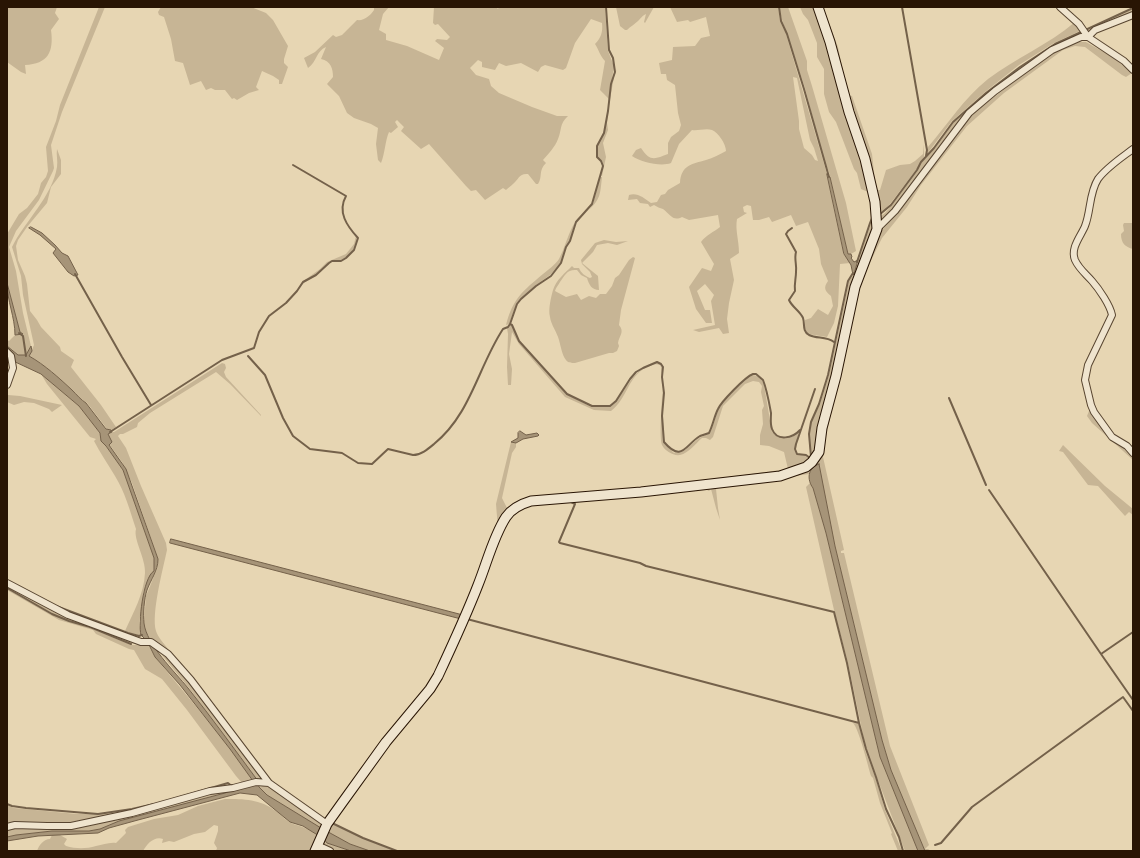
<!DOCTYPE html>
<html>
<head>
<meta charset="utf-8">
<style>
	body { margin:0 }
	#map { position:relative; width:1140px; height:858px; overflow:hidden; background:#e7d6b3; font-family:Cardo,serif }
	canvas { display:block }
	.frame { position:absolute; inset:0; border:8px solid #291504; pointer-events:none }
</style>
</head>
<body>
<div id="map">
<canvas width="1140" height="858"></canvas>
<div class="frame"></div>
</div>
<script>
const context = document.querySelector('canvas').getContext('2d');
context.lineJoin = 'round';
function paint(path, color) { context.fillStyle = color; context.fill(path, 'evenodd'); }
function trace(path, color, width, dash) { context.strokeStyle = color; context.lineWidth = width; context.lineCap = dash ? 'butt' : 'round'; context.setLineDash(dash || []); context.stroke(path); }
paint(new Path2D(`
	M7,7H57L55,13L59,19L51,30C54,52 48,64 25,65L26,74L21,72L7,62Z
	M99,7H105L62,112L51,145L54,168L53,171L39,200L16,231L9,247L16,271L23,313L31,346L26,355H18L7,346V340L9,341L15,335H19L20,332L7,283V234L19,214L27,208L38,194L41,183L46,177L48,171L46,147L56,121L60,105Z
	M161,7H251L266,13L273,20L288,46L284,59V63L288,67L282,84H279V80L273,76L262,71L256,87L259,90L249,93L237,100L234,98L232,99L225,90H215L211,88L206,90L201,81L190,85L183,63L175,61L171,39L164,17L159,15L158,12Z
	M374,7H389L383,14L379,30L386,34V40L407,46L439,60L444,48L435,41L437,39L447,40L450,37L438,24L435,25L433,23L434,7H496L498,9L499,7H605L608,51L614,66L609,99L600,90L605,61C600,56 599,50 595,44C601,38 603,32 602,23L591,19L575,43L566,68L563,70L545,65L541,67L538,72L521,63L506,66L499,63L495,70L482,67V62L478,60L470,68L476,75L489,79L491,86L499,93L532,107L557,116H568C559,124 562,130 558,139C555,147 549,153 543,160L546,163C538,171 543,176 538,184H536L528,174C519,173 519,179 513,184C511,186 508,188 506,190L503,188L485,200L476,190L471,191L466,186L429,144L421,149L401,131L404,127L397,120L395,122L398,127L391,133L389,132C385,141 385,153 381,163L378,160L376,144L378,128L371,124L354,118L347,113L339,96L327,84L333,77C333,69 331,61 321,59L326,47C316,51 317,62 308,68L304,58L315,52L333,35L336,37L342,35L357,20C364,21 370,16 374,10Z
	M616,7H654L645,23L644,22L646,14C642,16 641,18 638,21C635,24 631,26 627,30H625L620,26Z
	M670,7H778L780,21L786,34L827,174L844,254L850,263L840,264L838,306L834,323L827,337L808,334C805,329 804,326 805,320L811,318L818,309L828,315L833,306L831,296C825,291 823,288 828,281L821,264L819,249L808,222L796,226L791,215L772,222L769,217L759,220H753L751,206L747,205L743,207L744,212L747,213L737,219C735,230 739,240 739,253L730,259L734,280L729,303L727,319L729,333L723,334L719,328L699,332L693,330L715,325L711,301L714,295L705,284L697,291L705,310H710L712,323H706L696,309L689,287L702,268L711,271L714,264L701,242C706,235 714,232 720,227L718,215L689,220L682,217C673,222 670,214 663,209C660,208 657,207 654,205L650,207L648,204L640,203L637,199L628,200L629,195C637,192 644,198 651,203L657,202L661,195L665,194L668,190L680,183C681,165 692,164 706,160C713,158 720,154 726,151C726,144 718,132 712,130C706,128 698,131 692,130L679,144L671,163C661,167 641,162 632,156L636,150L641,148C650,162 655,159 668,154V143L671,137L679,131L681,125L678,113L675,85L667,80L666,74H661L659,63L672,60L673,47L695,46L701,38L710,36L706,17L690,22L688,20L677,22ZM793,77L797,78L810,140L814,148L818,161L815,160L812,155L804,148L799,129V121Z
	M779,7H788L807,61V70L812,86L846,203L856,251L851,254H848L829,172L824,160L805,88L787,34L782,20Z
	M800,7H816L873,203L872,218L868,192L861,189L857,173L854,169L836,122L829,112L824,94V69L817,57V43L808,20L803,14Z
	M820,7H823L838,47L848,95L852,96L872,154L876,190H880L886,170L900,165L910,164L915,161L923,154L924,144V157L916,170L890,204L885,210L877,214Z
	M1133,9V13L1088,34L1086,31Z
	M1075,22L1082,30L1054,43L1019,65L985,92L952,121L927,154L928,147C948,124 964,98 988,79C1016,58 1048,45 1075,22Z
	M1084,31L1086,35L1052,48L968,111L894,209L880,224L879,217L885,213L892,205L918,170L922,162L935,148L954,122L961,116L1020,67L1055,45Z
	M1075,42H1086L1114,58L1132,73L1126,77L1122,75L1085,47L1075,46L1063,50L1004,93L967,126L921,185L907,207L882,238L863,277L860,287L826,436L823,457L844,550L841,551V553H844L890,746L929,845L925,849H928L931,851H925L891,770L882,740L835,546L818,465C813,466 811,469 809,474L723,486L716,489L718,508L720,520L716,508L711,489L709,491L705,489L647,496L531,505L517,510L507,523L482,585L503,527L518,507L784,475L817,462L858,287L879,234L899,210L971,115L1050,54Z
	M617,69L614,77L609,105L607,123L608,130L603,143L606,157L602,176L600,175C603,167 604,163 597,157V146L604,133L612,84L614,75Z
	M57,149L61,160V174L51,187L47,203L27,227L18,240L16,246L18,260L25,276L27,284L30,311L37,320L41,327L60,347L61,351L74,360L71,367L101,405L116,427L111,430L107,429L87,403C81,400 77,395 72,390C59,378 45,365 29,356L34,345L23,295L21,276L12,247C25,221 52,197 57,167C58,161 56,155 57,149Z
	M600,177H602C600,194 601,198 589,210L593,204Z
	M583,214L575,222L570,241L566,247L561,263L550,275L536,285L521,299L517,303L509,324L506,325C513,298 523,291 543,274C548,270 555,265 559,259C566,247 571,220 583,214Z
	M872,220L875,227L816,451L812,458L809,446L811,422L820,404L829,375L849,281L854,274Z
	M1124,223H1133V249C1125,247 1121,243 1121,234L1124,231L1123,225Z
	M356,236L357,238C355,247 351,257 341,260C337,262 333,259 329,262C324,266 321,272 316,275C306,283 305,280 297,291L302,282L320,269L327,262L346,254L354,244Z
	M604,240L616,242L628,241L617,245L608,243L597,245L593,252L582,263L598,276L599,290C592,290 589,285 587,278L581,275L577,270C567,269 565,275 560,282C558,286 556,287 555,291L566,297L577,294L581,300L589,296L596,298L600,294H606L612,286L615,278L619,275L629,260L633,257L635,258L621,310L619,325C625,332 619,336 618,343L619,346L617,351L613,353H609L575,363C572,363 568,363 566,360C562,355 561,347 559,340C557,332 551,325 550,317C548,310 551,297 553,290C556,280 565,273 572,266L574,268H579C581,273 585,276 590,278L592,277L590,272L582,264L581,260L595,243Z
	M510,325L512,326L519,341L566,394L592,407L610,406C629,390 628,373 654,363H657C659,364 661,364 662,366C663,370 661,375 662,379C663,400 663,421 664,443L674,453L685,450L699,438L710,433C714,425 715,416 719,409C725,397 738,387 748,378L753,375C759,376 762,379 764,385L772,432C780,440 791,440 799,432C798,441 793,446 797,454L806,456L811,460L791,470L739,478L529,500L498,529L496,504L511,442L516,443V447L512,453L502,498L507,508L519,500L527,498L676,484L788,469L784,452L769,446L760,445V435L763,424L762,410L764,406L761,392L762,386L759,382L753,381L745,384L723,406L713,437L710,440L706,438H702C695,444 689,453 680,455C673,456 665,451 662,445C659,437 662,405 662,395C663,386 661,376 661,367L660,365C655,363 652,365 647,367C627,377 628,398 611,411L594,410L565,397L519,344L512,332L509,354L512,369L511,385H508L507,367L508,334L507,328Z
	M222,363L225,364L226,368L224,372L226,377L261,415V416L230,384L216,372L150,413L138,423L137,427L123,434H120L118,436L126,448L141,486L166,543L167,550C163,569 151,614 156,631C159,641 179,660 186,669C204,691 221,715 238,737L192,679L151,642L146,633L144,621L146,596L157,569L158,559L132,483L122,462L109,444L108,434L112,432H114Z
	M41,374L79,406L100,433V438L123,470L154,558V571L143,593V603L139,621L141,635H138L125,631C133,613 144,594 145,573C146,559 133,539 136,529C130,511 125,492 115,476C108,464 100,453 94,441L96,439L90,437L47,384Z
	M8,395L20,396L62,405L52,412L49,409L34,403L24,402L14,405L7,402V396Z
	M1089,411H1091L1133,455V460L1092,423L1087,416Z
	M1063,445L1105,486L1133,509V515L1129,512L1125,516L1098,486L1088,485L1063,452L1059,451Z
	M810,483L813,488L826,533L880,757L918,851H905L866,749L848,663L834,610L806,487Z
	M7,585L40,602L147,643L155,657L199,710L230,749L253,781L243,784L236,776L187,710L162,679L145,669L134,650L129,649L96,634L93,630L59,620L7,590V589L52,614L69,621L90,628L131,645H140L135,643L131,644L91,627L69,621L53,614L7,588Z
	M156,648L168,655L190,681L264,781H258L189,688Z
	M853,723L859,724L865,750L876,779L885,810L902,851H898L891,834L892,833L880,803L873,778L871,776C868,766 859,729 853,723Z
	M229,784L231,787L71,825H7V805L14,808L77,814L114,813L132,810L199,791Z
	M263,786L271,787L324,824L320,828L267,795L259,787Z
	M231,791L190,803L119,821L100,829L89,831H52L16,835L7,837V830L16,827L61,828L210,792Z
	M225,799C244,799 260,799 276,811C281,814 285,820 291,823C300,827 312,828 318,837L313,851H216L217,848L214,843L218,831V826L214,825L205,832L194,834L174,842L169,841L162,843L163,839C154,836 147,844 143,851H37C39,845 44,839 50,839L52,835H60L67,839L64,844L66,846C76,849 86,849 96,846C103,845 109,842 116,843L126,833L125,830L128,827L154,819L178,815L198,806Z
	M331,822L363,838L395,851H370L350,844L328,832L327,830Z
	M324,839L327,843L351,851C340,851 332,852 323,845Z`), '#c7b595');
const water = new Path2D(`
	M827,174L830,177L848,254H851L852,257L851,258L854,262L858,260L854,274L853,275L851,265L844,254Z
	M31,227L42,233L55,245L62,253L68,256L78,275L74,276L68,272L53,253L56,249L40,235L29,228Z
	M7,283L20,332L23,334L15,335C15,317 7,301 7,283Z
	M7,346L18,355H26L31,346L32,351L29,356C45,365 59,378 72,390C77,395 81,400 86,403L106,429L111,430L112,432L108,434L112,442L109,445L126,469L158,559C158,571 151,579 147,590C144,599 143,614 144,623C146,644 175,672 188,688C212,718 235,750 258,781L259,787L267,795L321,828L350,844L370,851H351L327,843L324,839L303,826L290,822L257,795L240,793L138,820L109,828L98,833L38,836L7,841V837L16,835L52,831H89L100,829L119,821L225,793L253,781L230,749L180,685L155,657L147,641L141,635C138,624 143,577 154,571V558L123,470L106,446L101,441L100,433L79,406L41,374L11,360L7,356Z
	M520,431L526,435L537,433L539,435L538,436L523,439L516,443L511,442L518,438V433Z
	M819,464L835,546L882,740L891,770L925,851H918L880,757L826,533L813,488C807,480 807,468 819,464Z
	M171,539L463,615L461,619L170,543Z`);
paint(water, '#a69478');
trace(water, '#74614a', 1);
trace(new Path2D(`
	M779,7L781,21L787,34L804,89L829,177
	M902,7L927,150L926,156
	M879,215L891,205L917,170L921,162L934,148L953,122L986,93L1020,67L1055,44L1133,8
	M792,228L788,231L786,234L796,252C794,259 797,265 796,272C796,279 794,284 795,291L789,300C792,307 800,311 803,318C805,324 802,331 809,335C817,339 826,336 834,342
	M857,262L870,223L872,218
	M75,274L122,357L151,405
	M510,324L512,325L519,341L567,394L592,406H610L616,401L630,379L636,372L643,368L657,362L661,364L663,367L662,377L664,393L662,416L664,442C682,463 685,445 700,436C703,435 706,434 709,433C713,425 714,417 718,409C721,402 745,377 753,374H756L763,380C767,390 769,402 771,413C771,418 770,424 772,429C777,442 793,438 800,430
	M19,333L23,336L26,356
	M248,356L265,375L283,418L293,436L310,449L342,453L358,463L372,464L388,449L413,455C421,455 428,449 434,444C471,414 478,367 503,329L508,327L510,324L517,304L521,299L536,286L551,276L561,263L566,247L570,241L576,222L592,204L603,166L601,161L597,157V146L604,133L608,111L611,84L615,72L613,58L609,50L606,7
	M949,398L986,485
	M110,432L222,360L254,348L259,332L269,316L286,303L297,291L303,282L316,275L329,263L332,261H341L346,258L354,250L358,238C347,226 337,212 346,196L293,165
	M811,457L809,434L811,422L819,404L828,375L848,281L853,273
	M810,458L806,455L797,454L795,449L796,444L815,389
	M989,490L1101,654
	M571,502L575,504L559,542L560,543L640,563L646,566L834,612L847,663L859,723
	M7,588L52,614L69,621L90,627L131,644
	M56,606L128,633L139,636L142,635
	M467,619L859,723L866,749L876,777L886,809L899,837L903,851
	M1133,632L1101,654L1133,700
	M170,800L228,783L233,787
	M7,804L12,806L26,808L98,814L132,809L154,804
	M332,823L363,838L397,851
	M935,845L941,843L972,807L1123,697L1133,711`), '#74614a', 2);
const street = new Path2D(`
	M1060,7L1079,24L1088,37L1124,61L1133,70
	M1133,149C1121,158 1107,167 1098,179C1089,193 1091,211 1085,226C1081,236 1070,248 1075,260C1079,269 1086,274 1092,281C1099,289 1110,305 1112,315L1088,365L1085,380L1091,405L1094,412L1112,437L1127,446L1133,453
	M877,229L895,211L969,113L995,91L1052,50L1081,37H1088L1095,30L1133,15
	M7,352L11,356L13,368L7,385
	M7,583L68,615L141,642H151L168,654L191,680L269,783
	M7,827L15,825L47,826H71L132,813L210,791L233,788L256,782L269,783L327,824
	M317,845L330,851`);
const secondary = new Path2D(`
	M315,851L327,824L342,803L386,742L430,689L438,676C452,646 466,616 478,585C487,563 493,537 506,517C512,508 521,504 531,501L641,492L780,476L806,467L812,462L819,452L822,428L836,376L855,287L877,229L875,202L865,159L849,112L830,42L818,7`);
trace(street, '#584530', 8);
trace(secondary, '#291504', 11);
trace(street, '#efe4ce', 6);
trace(secondary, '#efe4ce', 9);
</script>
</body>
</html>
